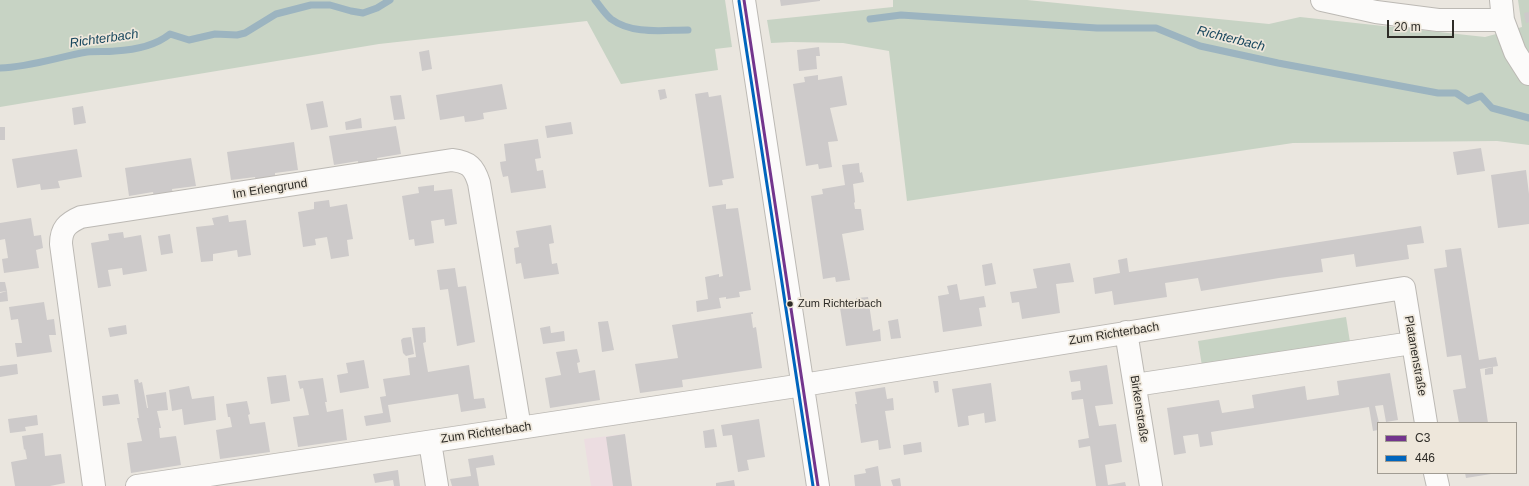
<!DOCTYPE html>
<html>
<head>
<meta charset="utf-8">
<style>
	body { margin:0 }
	#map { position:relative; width:1529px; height:486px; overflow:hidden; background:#eae6df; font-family:Arial,sans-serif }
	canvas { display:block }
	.legend { position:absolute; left:1377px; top:422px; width:140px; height:52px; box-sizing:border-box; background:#eee7db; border:1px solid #a19c93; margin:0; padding:5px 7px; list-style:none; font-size:12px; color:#2e2c27 }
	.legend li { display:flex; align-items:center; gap:8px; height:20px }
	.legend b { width:20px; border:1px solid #a19c93 }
	.scale { position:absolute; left:1387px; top:20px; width:67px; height:18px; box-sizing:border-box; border:2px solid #2e2c27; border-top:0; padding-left:5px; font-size:12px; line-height:14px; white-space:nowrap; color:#2e2c27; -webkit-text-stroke:3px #eee7db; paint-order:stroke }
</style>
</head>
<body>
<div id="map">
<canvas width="1529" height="486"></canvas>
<ul class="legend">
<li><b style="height:5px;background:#73358d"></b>C3</li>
<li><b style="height:5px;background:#0065bd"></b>446</li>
</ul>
<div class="scale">20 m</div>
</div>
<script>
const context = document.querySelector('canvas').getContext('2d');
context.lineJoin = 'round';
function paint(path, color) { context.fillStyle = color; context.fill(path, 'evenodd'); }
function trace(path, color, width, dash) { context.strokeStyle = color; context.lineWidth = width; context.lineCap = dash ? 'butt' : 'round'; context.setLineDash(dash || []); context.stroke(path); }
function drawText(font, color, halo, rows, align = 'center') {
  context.font = font + ' Arial,sans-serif'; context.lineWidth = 3.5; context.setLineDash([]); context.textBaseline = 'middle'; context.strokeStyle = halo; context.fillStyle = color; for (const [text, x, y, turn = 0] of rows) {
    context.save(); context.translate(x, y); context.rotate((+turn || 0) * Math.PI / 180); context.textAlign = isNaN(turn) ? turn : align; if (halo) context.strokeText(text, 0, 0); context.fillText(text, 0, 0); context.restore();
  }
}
paint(new Path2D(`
	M625,434L632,486H591L584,439Z`), '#ecdde1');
paint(new Path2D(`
	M0,0H725L732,47L715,49L718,70L621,84L587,21L379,44L0,107Z
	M893,0H1027L1269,24L1300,17L1485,37L1522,27L1518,0H1529V145L1497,141L1293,143L907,201L889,51L843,43L791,42L771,43L767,20L893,7Z
	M1346,317L1350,342L1202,366L1198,341Z`), '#c7d3c4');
trace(new Path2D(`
	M595,0C600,6 605,14 611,19C633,35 663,30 688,30
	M870,19L901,15L1097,28H1156L1200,46L1278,63L1438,93H1456L1468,101L1481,96L1492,108L1529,118
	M0,68C30,67 58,57 87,52C97,51 106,52 115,51C134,50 155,46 170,34L189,40L215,34L237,35L245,33L276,14L311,5H330L351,11L363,13L377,8L390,0`), '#9cb4c0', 7);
paint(new Path2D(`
	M780,0H820V1L781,6Z
	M1529,12V22L1526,23L1524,13Z
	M819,47L820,56H816L817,69L799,71L797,50Z
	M429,50L432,69L422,71L419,52Z
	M818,75V80L842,76L847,105L830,108L838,141L828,142L832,167L819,169L818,164L806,166L793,84L805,82L804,77Z
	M502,84L507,109L483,113L484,119L474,121L465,122L464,116L440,120L436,95Z
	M665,89L667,98L660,100L658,90Z
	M708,92L709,97L721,95L734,178L722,180L723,185L709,187L695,94Z
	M401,95L405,119L394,120L390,96Z
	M323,101L328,127L311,130L306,104Z
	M83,106L86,123L74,125L72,108Z
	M361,118L362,128L346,130L345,122Z
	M571,122L573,134L547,138L545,126Z
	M396,126L401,154L377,158L378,164L358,166V161L334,165L329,136Z
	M0,127H5V140H0Z
	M538,139L541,158L535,159L537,171L543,170L546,188L511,193L508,176L503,177L501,169L500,162L506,161L504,144Z
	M294,142L298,170L275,173V179L256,182L255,177L231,180L227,152Z
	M1481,148L1485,171L1457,175L1453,152Z
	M77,149L82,177L58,181L60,188L41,190L40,184L17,188L12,159Z
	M191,158L196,186L172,189L173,195L154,198L153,192L129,196L125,168Z
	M859,163L860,173L862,172L864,182L853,184L855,202L854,203L855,209H861L864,230L842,234L850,280L836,282L835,277L823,279L811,196L823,194L822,189L845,185L842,165Z
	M1526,170L1529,194V224L1498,228L1491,175Z
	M434,185V191L452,189L457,224L445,226L444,219L431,221L434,243L415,246L414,239L409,240L402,196L419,193L418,187Z
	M329,200L330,207L347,204L353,239L347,240L349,256L331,259L327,237L315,239L316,245L303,247L298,212L314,209V202Z
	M726,204V209L738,208L751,290L739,292L740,297L726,299V297L719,298L721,308L697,312L696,301L708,299L705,277L719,274V277L723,276L712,206Z
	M228,215L229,222L246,220L251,255L238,257L237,250L213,254V261L201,262L196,227L214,225L212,218Z
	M31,218L34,236L41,235L43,248L36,250L39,268L4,273L2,259L8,258L5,239L0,240V223Z
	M551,225L554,243L549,244L552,264L557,263L559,274L524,279L521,263L516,264L514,248L519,247L516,231Z
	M1421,226L1424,243L1407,245L1409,259L1356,267L1354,254L1321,259L1323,272L1279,278L1201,291L1198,278L1165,283L1167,297L1114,305L1112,291L1095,294L1093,278L1120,273L1118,260L1127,258L1129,272Z
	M123,232L124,238L141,235L147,271L123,275L122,268L108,270L111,286L98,288L91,243L109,240L108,234Z
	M170,234L173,253L161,255L158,236Z
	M1461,248L1479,360L1496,357L1498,366L1480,369L1488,423H1459L1453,390L1466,388L1461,355L1447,357L1434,269L1447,267L1445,250Z
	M992,263L996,284L985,286L982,265Z
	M1070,263L1074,282L1056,284L1060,313L1022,319L1019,302L1012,303L1010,292L1037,288L1033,269Z
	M455,268L458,287L466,286L475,342L457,346L448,289L440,290L437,270Z
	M0,282H5L7,291L0,292Z
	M957,284L960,300L984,296L986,307L979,308L982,326L943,332L938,296L949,294L947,286Z
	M7,291L8,301L0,302V293Z
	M868,297L873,331L880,329L881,341L846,346L840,308L857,305L856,298Z
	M44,302L47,320L54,319L56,335H49L52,352L17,357L15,343H22L18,319L11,320L9,307Z
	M753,312V314H751L753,328L756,327L762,368L682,380L683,387L640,393L635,364L678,358L672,325Z
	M898,319L901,338L891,339L888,321Z
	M608,321L614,350L602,352L598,322Z
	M126,325L127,334L110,337L108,328Z
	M550,326L551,333L564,331L565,341L543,344L540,328Z
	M425,327L426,342L423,343L428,372L469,365L474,399L484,398L486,408L461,412L458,394L388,405L391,422L366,426L364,416L383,413L380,397L386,396L383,379L410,375L408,358L416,357L412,328Z
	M411,337L414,354L406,356L403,353L401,340L403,338Z
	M577,349L580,362L577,363L579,373L595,370L600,400L550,408L545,378L561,375L556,352Z
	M364,360L369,388L340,393L337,375L348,373L346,363Z
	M17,364L18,374L0,377V366Z
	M1107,365L1113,404L1095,406L1099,426L1116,424L1122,462L1105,465L1108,485L1125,482L1126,486H1096L1090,446L1079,448L1078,440L1089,438L1083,399L1072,400L1071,392L1081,390L1080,381L1071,382L1069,371Z
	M1493,367V374L1485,375V369Z
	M1390,373L1398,420L1386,422L1383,405L1375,406L1379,423H1378V430L1373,431L1369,407L1211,432L1213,445L1200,447L1198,434L1183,436L1186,453L1174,455L1167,408L1219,400L1222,413L1254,408L1252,395L1305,386L1307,400L1339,395L1337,381Z
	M286,375L290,401L271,404L267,377Z
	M323,378L327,402H325L327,412L343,409L347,440L298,447L293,417L309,415L303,388L300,389L298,381Z
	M138,379L139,383L142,382L147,408H148L146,395L166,392L168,410L157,411L161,428H159L160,438L176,436L181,465L131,473L127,443L142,441L137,418H139L134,380Z
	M933,381H938L939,392L935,393Z
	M991,383L996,421L985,423L984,413L968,416L969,425L958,427L952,389Z
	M189,386L192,399L214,396L216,420L184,425L182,409L172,411L169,390Z
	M885,387L887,399L893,398L894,410L885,411L891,448L879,450L878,440L861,443L855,404H857L855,392Z
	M118,394L120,404L103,406L102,396Z
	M247,401L250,414L248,415L250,424L265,422L270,452L220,459L216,430L232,427L230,417H228L226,404Z
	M37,415L38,425L25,427L26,431L10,433L8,419Z
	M759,419L765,457L747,460L749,470L738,472L732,435L723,436L721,425Z
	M714,429L717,447L705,448L703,431Z
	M43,433L45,456L61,454L65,483L50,486H15L11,462L27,459L25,449L24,450L22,436Z
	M625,434L632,486H613L606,437Z
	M921,442L922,452L904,455L903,445Z
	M493,455L495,465L476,468L479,486H452L450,479L471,476L468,459Z
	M878,466L881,486H855L854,475L866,473L865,469Z
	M398,470L400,486H394L393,480L375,483L373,474Z
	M1465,473H1491V474L1466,478Z
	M900,478L901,486H893L891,480Z
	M734,480L735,486H716V483Z`), '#cdcaca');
const minor = new Path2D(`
	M744,0L818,486
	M1322,0L1376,12L1438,20H1503
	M1501,0L1503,20L1515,52L1529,74
	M1126,332L1151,486
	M1135,385L1412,343
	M430,442L437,486
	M1435,473L1438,486
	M94,486L61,244C61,229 67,223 81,217L452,160C469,162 474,167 479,183L520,428
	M137,486L803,385L1404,288L1426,423`);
trace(minor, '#bcb9b4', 24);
trace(minor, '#fcfbfa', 22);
trace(new Path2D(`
	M744,0L818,486`), '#73358d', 3);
trace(new Path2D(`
	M739,1L813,486`), '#0065bd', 3);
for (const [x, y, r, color] of [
	[790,304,3.5,"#2e2c27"]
]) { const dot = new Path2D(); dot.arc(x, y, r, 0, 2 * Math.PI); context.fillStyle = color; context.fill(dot); trace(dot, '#eee7db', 1.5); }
drawText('11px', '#2e2c27', '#eee7db', [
	["Zum Richterbach",798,304]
], 'left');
drawText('12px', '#2e2c27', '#eee7db', [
	["Im Erlengrund",270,189,-9],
	["Zum Richterbach",1114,334,-9],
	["Platanenstraße",1415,356,80],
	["Birkenstraße",1139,409,81],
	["Zum Richterbach",486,433,-8]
]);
drawText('italic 13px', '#17465d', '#eee7db', [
	["Richterbach",104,39,-8],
	["Richterbach",1231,39,14]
]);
</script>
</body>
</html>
